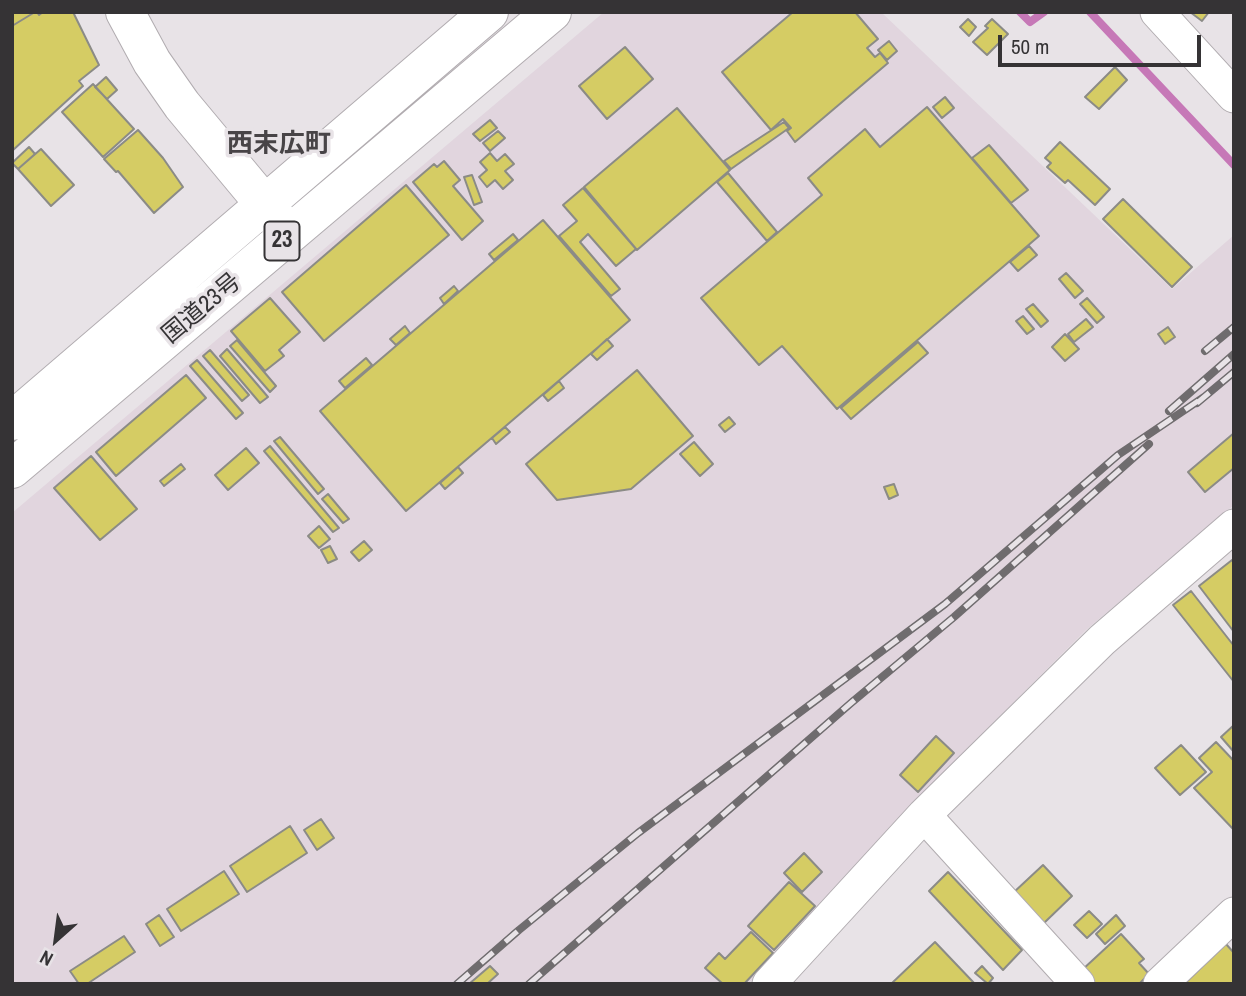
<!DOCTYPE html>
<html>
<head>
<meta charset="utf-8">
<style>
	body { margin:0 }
	#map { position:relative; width:1246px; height:996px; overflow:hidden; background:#e8e3e7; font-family:"Archivo Narrow",sans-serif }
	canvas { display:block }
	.frame { position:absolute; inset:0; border:14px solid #353335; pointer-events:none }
	.north { position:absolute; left:21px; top:905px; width:70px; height:70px; -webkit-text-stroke:5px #e8e3e7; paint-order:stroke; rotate:208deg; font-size:19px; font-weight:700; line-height:28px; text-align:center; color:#353335 }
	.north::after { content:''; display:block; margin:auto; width:24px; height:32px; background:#353335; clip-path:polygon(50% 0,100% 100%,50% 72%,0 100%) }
	.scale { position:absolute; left:998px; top:35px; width:203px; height:32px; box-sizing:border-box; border:4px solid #353335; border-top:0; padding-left:9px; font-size:21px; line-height:24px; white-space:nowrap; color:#353335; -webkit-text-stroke:5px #e8e3e7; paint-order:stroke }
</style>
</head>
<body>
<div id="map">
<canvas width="1246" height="996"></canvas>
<div class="frame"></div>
<div class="north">N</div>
<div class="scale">50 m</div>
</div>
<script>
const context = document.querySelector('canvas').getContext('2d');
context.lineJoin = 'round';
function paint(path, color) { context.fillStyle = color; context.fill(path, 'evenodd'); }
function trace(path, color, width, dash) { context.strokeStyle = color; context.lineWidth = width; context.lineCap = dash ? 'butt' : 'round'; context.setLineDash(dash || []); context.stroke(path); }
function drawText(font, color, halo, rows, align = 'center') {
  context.font = font + ' "Archivo Narrow","Noto Sans JP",sans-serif'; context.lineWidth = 7; context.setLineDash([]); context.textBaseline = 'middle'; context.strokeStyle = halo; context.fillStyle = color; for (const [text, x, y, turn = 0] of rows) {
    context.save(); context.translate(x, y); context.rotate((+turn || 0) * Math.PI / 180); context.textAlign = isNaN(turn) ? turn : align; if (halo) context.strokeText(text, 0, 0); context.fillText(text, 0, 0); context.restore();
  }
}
paint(new Path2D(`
	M604,12H881L1172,289L1234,235V505L1086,630L912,804L748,984H12V513Z`), '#e1d5de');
trace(new Path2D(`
	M1020,12L1030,22L1044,12
	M1090,12L1234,165`), '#c678b7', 8);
const building = new Path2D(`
	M12,12H35L12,26Z
	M35,12H37L39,15L43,12H73L99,65L79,81L83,86L12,151V26Z
	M793,12H855L878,39L867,48L875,57L880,53L888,63L795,142L787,131L791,128L783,119L771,130L722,72Z
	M1190,12H1209L1202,21Z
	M968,19L976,27L969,36L960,27Z
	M992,19L1008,34L987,55L973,42L988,28L985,26Z
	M889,41L897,51L887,60L878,50Z
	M625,47L653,79L607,119L579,86Z
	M1115,67L1127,80L1099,109L1085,97Z
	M106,77L117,90L107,99L95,87Z
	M93,84L134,129L103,157L62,112Z
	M945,97L954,108L942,118L933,107Z
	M927,107L1039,236L837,409L782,346L759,365L701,298L822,195L808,178L865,129L880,147Z
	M677,108L730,170L637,250L584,187Z
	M490,120L497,128L480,141L473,134Z
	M784,122L789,128L731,169L724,161Z
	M138,130L163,158L183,187L154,213L118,171L116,172L104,159Z
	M498,131L505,138L490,151L483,143Z
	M1060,142L1110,189L1095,205L1068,180L1065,183L1047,167L1051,163L1045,158Z
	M989,145L1028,190L1011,203L972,158Z
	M29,147L35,154L18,169L12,163Z
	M41,149L74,185L51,206L18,169Z
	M490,153L497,161L505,154L514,164L505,171L513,180L503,189L495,180L487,187L479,177L487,170L480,162Z
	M444,161L460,180L453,186L483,221L462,240L413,182L434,164L437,167Z
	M728,173L777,232L767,241L717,182Z
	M472,175L482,202L474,205L464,177Z
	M406,185L449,235L324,341L282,292Z
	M583,188L636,249L616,266L588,234L580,242L620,289L611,296L559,236L577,221L563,205Z
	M1123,199L1192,267L1172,287L1103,219Z
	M543,220L630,320L406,511L320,411Z
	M513,234L518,240L494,260L489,254Z
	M1029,246L1037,255L1018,271L1010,262Z
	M1066,273L1083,291L1075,298L1059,279Z
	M454,286L458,291L444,304L440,298Z
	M270,298L300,332L279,350L284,356L265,371L231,331Z
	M1087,298L1104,317L1097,323L1080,304Z
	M1033,304L1048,321L1041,327L1026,309Z
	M1023,316L1034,329L1027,334L1016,321Z
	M1086,319L1093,327L1074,342L1068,334Z
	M405,326L410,333L396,345L390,339Z
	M1168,327L1175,337L1165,344L1158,334Z
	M1065,334L1079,349L1065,361L1052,347Z
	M607,339L613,346L597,360L591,354Z
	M237,340L276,386L270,392L230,346Z
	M918,342L928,353L851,419L841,408Z
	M227,349L268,397L260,403L220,356Z
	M210,350L249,395L242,401L203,356Z
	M366,358L372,365L345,388L339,381Z
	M197,360L243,413L236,419L190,366Z
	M637,370L693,436L631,489L557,500L526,464Z
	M186,375L206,398L116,476L96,452Z
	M559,381L564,388L548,401L543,395Z
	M729,417L735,424L725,432L719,425Z
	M505,427L510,432L496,444L492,438Z
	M1234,433V468L1205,492L1188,472Z
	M280,437L324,489L318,494L274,441Z
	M694,442L713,464L700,476L680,454Z
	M270,446L339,528L333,532L264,451Z
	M246,448L259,463L228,490L215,475Z
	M91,456L137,509L100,540L54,488Z
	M181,464L185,469L164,486L160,481Z
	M458,467L463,473L445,489L440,483Z
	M894,484L898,495L889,499L884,487Z
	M328,494L349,519L343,523L322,499Z
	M319,526L330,539L319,548L308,536Z
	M364,541L372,550L359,561L351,552Z
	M330,546L337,559L328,563L321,550Z
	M1232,560L1234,563V632L1199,586Z
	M1191,591L1234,646V682L1173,605Z
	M1234,725V752L1221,737Z
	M936,736L954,753L918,792L900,775Z
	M1216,742L1234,761V830L1194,788L1212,772L1199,758Z
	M1181,745L1206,772L1180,795L1155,768Z
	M321,819L334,838L317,850L304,830Z
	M290,826L307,853L247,892L230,866Z
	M804,853L822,872L802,892L784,873Z
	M1043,865L1072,896L1043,924L1013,893Z
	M224,871L239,894L181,931L167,909Z
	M948,872L1022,950L1003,970L929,891Z
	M789,882L815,906L774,950L748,926Z
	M1089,911L1102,924L1087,938L1074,925Z
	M159,915L174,937L160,946L146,924Z
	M1116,915L1125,926L1105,944L1096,934Z
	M751,932L773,953L744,984H723L705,968L719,953L725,959Z
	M1121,934L1144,959L1139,963L1149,974L1139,984H1095L1082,970Z
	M124,936L135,952L87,984H79L70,971Z
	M935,942L975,984H891Z
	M1226,944L1234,953V984H1184Z
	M490,966L498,974L487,984H469Z
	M982,966L993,978L988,984L975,973Z`);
paint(building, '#d5cc64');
trace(building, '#8b8b86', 2);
const street = new Path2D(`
	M1157,12L1234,96
	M924,815L1078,984
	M769,984L924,815L1102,640L1234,526
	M1160,984L1234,914`);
const secondary = new Path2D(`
	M125,12L152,62L182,105L286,230`);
const highway = new Path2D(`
	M12,421L489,12
	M12,469L552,12`);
trace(street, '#b1acb0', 35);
trace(secondary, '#b1acb0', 40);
trace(highway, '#b1acb0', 40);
trace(street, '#fff', 33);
trace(secondary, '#fff', 38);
trace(highway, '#fff', 38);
const rail = new Path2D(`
	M1205,351L1234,327
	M1197,403L1234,372
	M1169,411L1234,354
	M457,984L519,930L638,833L945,604L1118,455L1204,397
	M529,984L851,703L954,617L1149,444`);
trace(rail, '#6f6c6e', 8);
trace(rail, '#e8e3e7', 5, [16]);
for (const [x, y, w] of [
	[282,241,35]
]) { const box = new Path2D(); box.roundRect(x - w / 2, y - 19.5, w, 39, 5); context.fillStyle = '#e8e3e7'; context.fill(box); trace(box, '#353335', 2); }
drawText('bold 23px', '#353335', null, [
	["23",282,241]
]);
drawText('24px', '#353335', '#e8e3e7', [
	["国道23号",202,309,-40]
]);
drawText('bold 26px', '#484447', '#e8e3e7', [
	["西末広町",279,145]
]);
</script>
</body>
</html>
